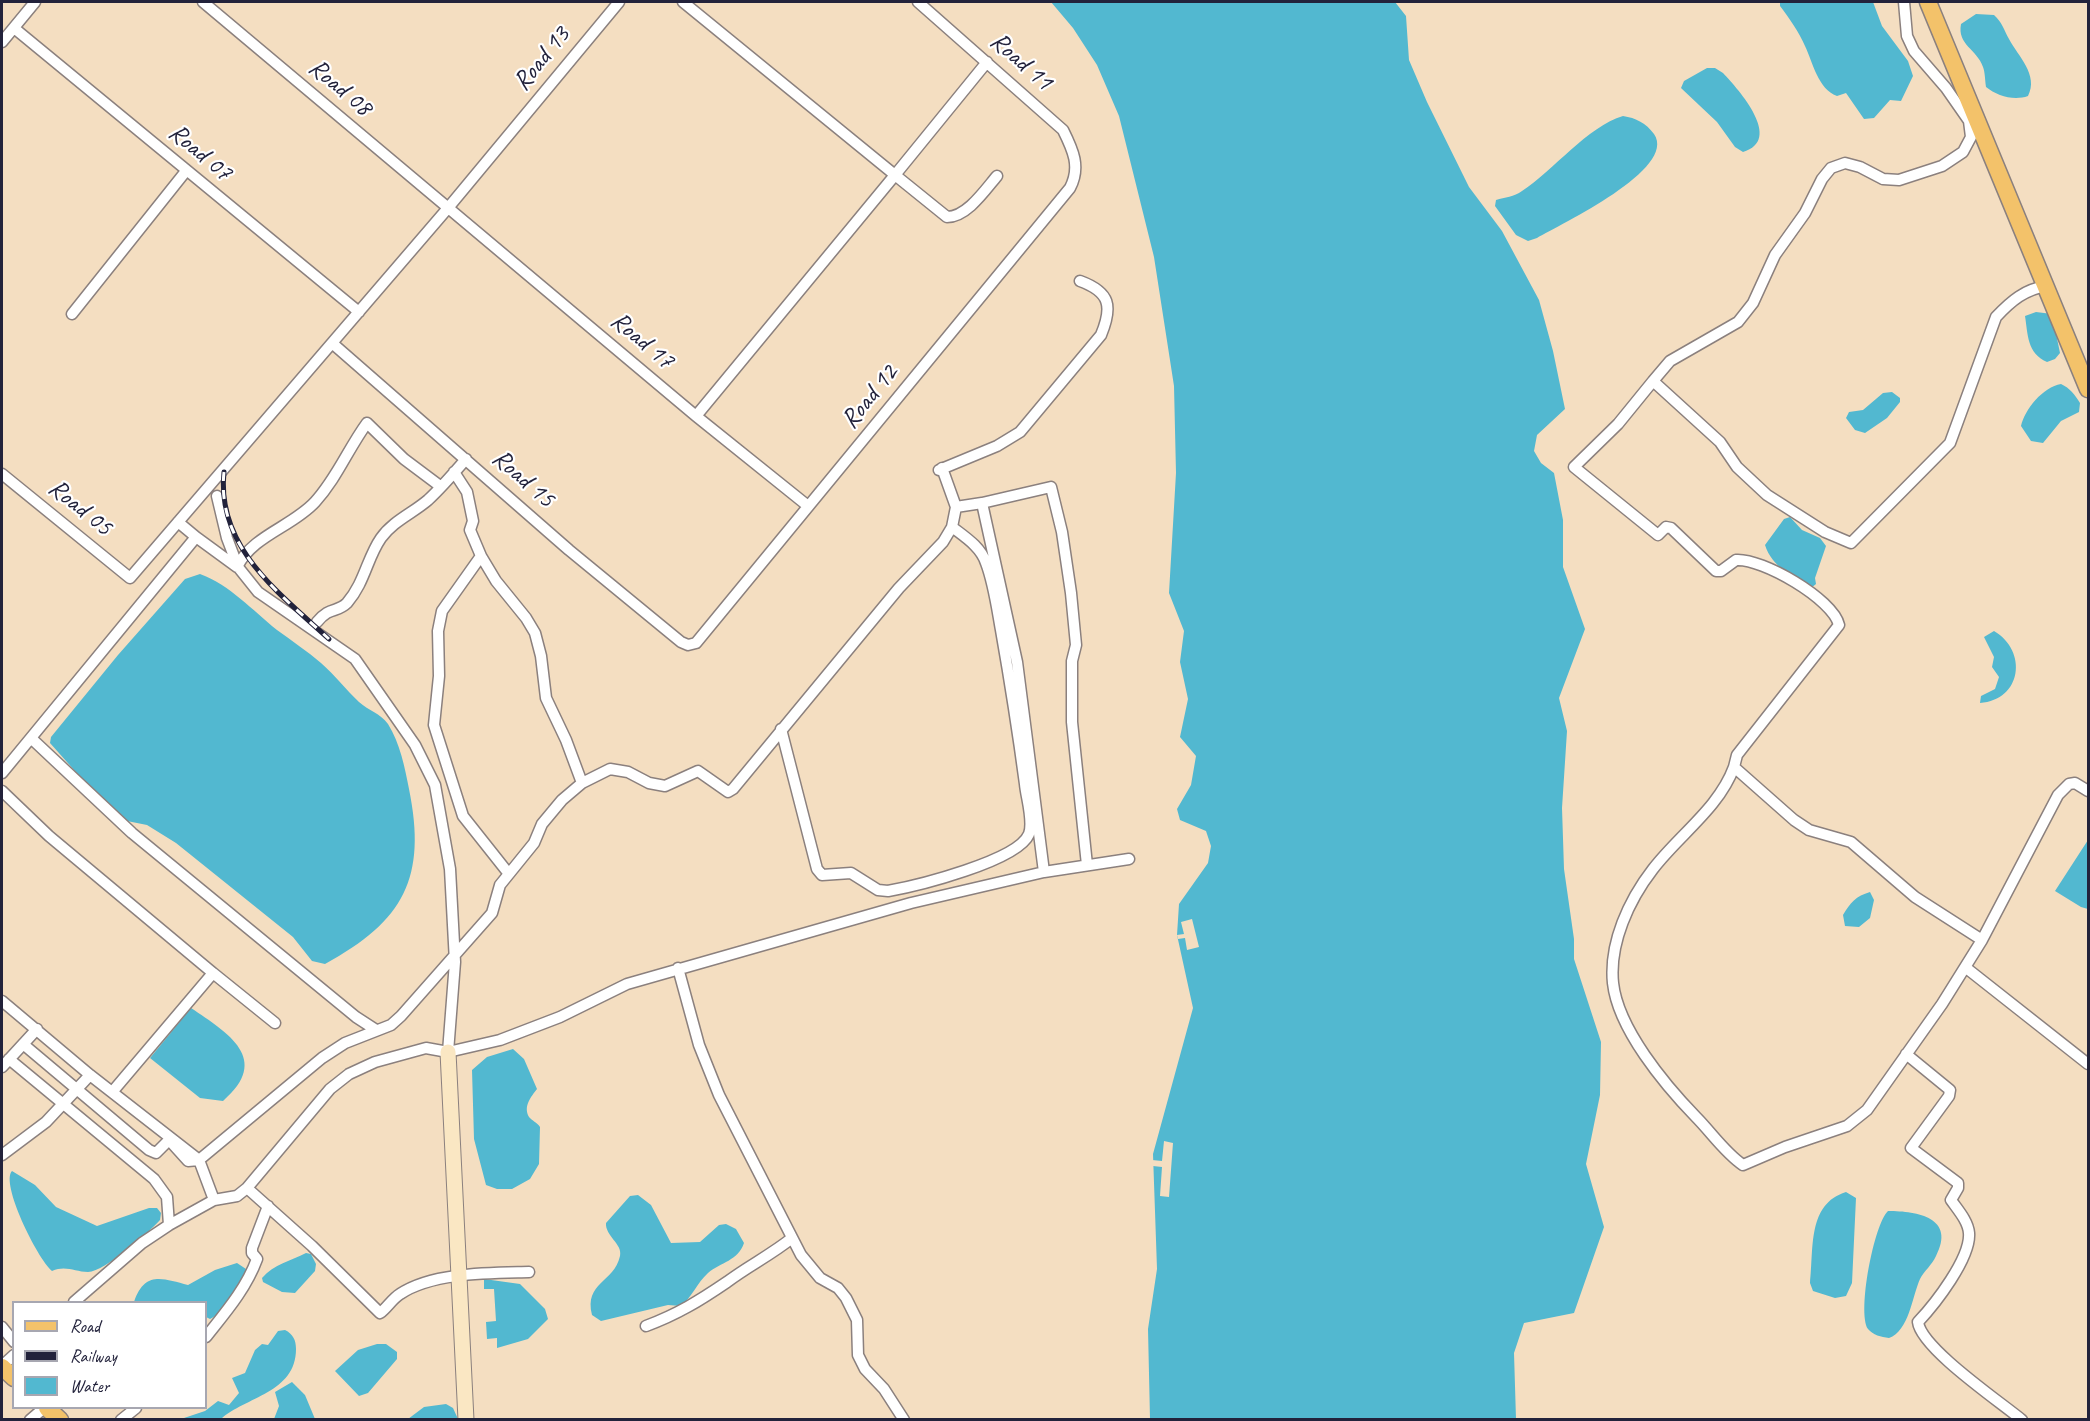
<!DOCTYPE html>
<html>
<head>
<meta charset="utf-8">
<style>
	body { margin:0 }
	#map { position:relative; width:2090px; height:1421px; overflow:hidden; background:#f4dec1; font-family:Caveat,sans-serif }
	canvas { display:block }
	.frame { position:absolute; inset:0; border:3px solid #22223b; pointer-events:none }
	.legend { position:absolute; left:12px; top:1301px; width:195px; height:108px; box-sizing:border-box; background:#fff; border:2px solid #a7a7b1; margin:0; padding:8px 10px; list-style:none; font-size:18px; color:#22223b }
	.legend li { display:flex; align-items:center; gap:12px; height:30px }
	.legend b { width:30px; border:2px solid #a7a7b1 }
</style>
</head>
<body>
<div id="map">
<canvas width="2090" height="1421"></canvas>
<div class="frame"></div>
<ul class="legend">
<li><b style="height:8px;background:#f3c26a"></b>Road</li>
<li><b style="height:8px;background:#22223b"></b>Railway</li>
<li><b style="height:16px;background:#52b8d0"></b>Water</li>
</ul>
</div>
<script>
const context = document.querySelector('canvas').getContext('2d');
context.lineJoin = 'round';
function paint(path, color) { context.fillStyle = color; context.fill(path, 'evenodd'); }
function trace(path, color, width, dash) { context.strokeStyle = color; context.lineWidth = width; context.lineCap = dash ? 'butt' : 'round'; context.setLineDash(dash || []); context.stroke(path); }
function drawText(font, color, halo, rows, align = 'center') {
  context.font = font + ' Caveat,sans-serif'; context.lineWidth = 4.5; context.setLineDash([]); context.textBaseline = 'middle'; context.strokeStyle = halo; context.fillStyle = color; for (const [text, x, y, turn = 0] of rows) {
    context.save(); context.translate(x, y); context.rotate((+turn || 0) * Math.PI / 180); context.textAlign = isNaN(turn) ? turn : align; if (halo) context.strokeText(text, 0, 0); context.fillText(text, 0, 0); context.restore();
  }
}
paint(new Path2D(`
	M1051,2H1395L1406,16L1409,60L1427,102L1469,187L1502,231L1539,300L1553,351L1565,409L1537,435L1534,451L1541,463L1554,473L1563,520V567L1585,629L1559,698L1567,731L1562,808L1564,869L1574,939V959L1601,1042L1600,1095L1586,1164L1604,1227L1574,1313L1524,1323L1514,1353L1516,1419H1150L1148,1329L1157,1269L1153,1154L1193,1008L1177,935L1179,904L1208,863L1211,846L1206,831L1180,820L1177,809L1191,785L1196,756L1180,737L1188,699L1180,662L1184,631L1169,593L1176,473L1174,386L1154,257L1119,116L1097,65L1073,28Z
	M1780,2H1873L1882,26L1908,61L1913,76L1901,101L1890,100L1874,118L1864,119L1846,93L1837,96C1818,89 1813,63 1805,46C1799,32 1789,18 1780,6Z
	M1976,14L1994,15C2002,22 2004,30 2009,39C2018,56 2039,75 2028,96C2014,101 1997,96 1986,87C1985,80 1985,72 1983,67C1977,49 1957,45 1961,24Z
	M1707,68H1715L1723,73C1739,90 1784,140 1743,152L1735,147L1717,122L1681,88L1684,81Z
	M1623,116C1636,118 1646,123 1654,134C1678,169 1561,224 1537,238L1528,241L1516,235L1495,206L1496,200C1505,197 1514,197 1522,191C1553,171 1588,126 1623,116Z
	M2036,312L2052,314L2060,353L2055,359L2047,362C2027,353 2028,335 2025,316Z
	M2061,384C2070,388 2075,395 2080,403L2079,412L2061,421L2043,443L2031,441L2021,426C2025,409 2043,387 2061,384Z
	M1892,392L1900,398V402L1887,418L1865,433L1855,430L1846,418L1849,412L1863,410L1883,393Z
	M1790,517L1802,530L1820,538L1826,546L1815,578L1816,584L1811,588C1792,576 1772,567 1765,545L1784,519Z
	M200,574C230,585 252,610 277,630C292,641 307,651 321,663C335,675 346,690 359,702C369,711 380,713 388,724C400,743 405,768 409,789C427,878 404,921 325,964L312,961L293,937L176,843L147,825L127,821L91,789L50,743L51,737L118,655L185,579Z
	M1994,631C2028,651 2022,700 1980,703L1981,696L1995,689L1999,677L1992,667L1994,657L1984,637Z
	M2088,840V909L2081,907L2055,891Z
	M1870,892L1874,900L1870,918L1859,927L1845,926L1843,915C1850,903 1856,896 1870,892Z
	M191,1008C228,1033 272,1059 223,1101L200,1098L150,1058Z
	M513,1049L524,1059L537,1089C531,1097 523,1106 529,1117C532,1121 537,1122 540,1127L539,1164L530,1179L512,1189H497L486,1185L474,1139L472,1070L487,1057Z
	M12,1171L35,1185L56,1207L97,1226L149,1208H157L161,1213L160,1220C148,1233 106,1271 88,1272C75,1272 66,1265 52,1271C37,1258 0,1183 12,1171Z
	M1846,1192L1856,1198L1852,1283L1846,1296L1835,1298L1813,1291L1810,1283C1814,1249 1807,1204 1846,1192Z
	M638,1195L651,1205L671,1243L700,1242L719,1225L726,1224L736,1229L744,1243C738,1261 721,1262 708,1273C697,1283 692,1297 681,1306L668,1305L601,1321L592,1315C584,1282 614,1283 620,1256C623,1244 605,1236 606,1223L630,1196Z
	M1888,1211C1918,1211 1956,1218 1936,1256C1932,1265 1924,1271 1920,1279C1912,1297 1909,1331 1889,1338C1881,1337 1873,1335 1868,1329C1857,1312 1874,1224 1888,1211Z
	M306,1253L311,1254L316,1264L315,1271L295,1293L282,1292L263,1282L262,1278C274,1264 291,1261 306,1253Z
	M237,1263L246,1269C243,1285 225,1312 210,1319L206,1317V1302H134C145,1270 163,1279 188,1285L215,1270Z
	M484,1279L520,1284L545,1309L548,1319L528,1339L497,1348V1338L487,1339L486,1322L496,1321L494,1289H484Z
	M285,1330C293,1334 296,1340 296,1349C296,1393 245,1397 221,1419H181L205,1411L218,1401L229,1405L239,1393L232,1378L245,1373L255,1350L262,1344L268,1345L278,1331Z
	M377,1344H386L397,1352V1359L368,1393L359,1396L335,1371L358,1350Z
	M292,1382L305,1395L315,1419H274L279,1406L275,1392Z
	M446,1404L453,1408L458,1419H408L424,1407Z`), '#52b8d0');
paint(new Path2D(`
	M1192,919L1199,947L1187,950L1185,938L1178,939L1177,935L1184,934L1181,922Z
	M1164,1141L1173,1143L1169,1197L1160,1196L1162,1167L1153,1166L1152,1160L1162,1161Z`), '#f4dec1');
const street = new Path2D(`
	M203,2L696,416L808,506
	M683,2L895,175L696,416
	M1904,2L1907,36L1914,51L1946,88L1969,121L1971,137L1963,152L1942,166L1899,180L1883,179L1860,167L1845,163L1831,168L1822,179L1805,213L1775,255L1753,303L1738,322L1670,361L1653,381L1720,442L1737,467L1767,495L1825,532L1851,543L1950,443L1996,317C2011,301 2025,289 2047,286
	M14,28L359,312
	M2,42L35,2
	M987,62L895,175L947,217C967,217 985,190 997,176
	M72,314L186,171
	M332,343L569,550L681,642L688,645L696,643L1070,188C1081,167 1073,150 1063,130L918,2
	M1653,381L1618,424L1574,467L1658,535L1666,527L1671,528L1716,571H1721L1736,560C1762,558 1833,599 1839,625L1737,755L1734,767L1794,820L1809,830L1851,842L1915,897L1982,940
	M939,470L997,446L1020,432L1101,335C1113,306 1110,292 1080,281
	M454,472L467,492L473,521L470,530L481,556L442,611L438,631L439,676L434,725L463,816L509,874
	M2,474L130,578L448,208L619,2
	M217,496L227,538L238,567L258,592L355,659L415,745L435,785L450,869L455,962L448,1052
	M982,503L1051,487L1062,532L1071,593L1076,645L1072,661V722L1087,865
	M956,507L982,503L1017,662L1044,872
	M196,537L237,567C253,535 292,527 315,502C337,478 348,449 367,423L404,459L440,486
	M481,556L496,581L526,618L535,633L541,656L546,698L566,740L582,783
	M317,622C330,606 337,613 347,603C365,582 367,558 381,538C393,521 413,513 428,500C441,488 454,473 466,459
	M781,729L817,869L822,875L851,873L878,890L888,891C916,886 1018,861 1029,834C1034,821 1026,797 1025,784C1018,732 1010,681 1001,630C997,608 994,584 986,563C981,547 965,537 952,527
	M32,739L132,833L356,1017L376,1030
	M1734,767C1719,808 1679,835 1653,869C1629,900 1609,943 1613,983C1618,1029 1665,1085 1696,1117C1711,1132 1725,1153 1743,1165L1785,1147L1847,1126L1867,1110L1942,1004L1982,940L2058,795L2069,784L2075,783L2088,791
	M2,773L196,537L178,522
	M2,791L49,836L213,973L113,1091
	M1965,967L2088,1064
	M678,968L699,1045L719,1095L801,1255L820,1278L838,1288L846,1298L857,1320L858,1355L865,1369L884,1389L904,1420
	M213,973L275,1023
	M2,1001L90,1075L199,1160L214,1200
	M23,1044L149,1150L156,1153L169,1140L188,1161L199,1160L322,1058L345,1043L391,1025L401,1016L492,913L500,885L534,843L542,824L562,800L582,783L610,769L628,772L649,783L665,786L698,771L728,792L733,789L899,588L943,542L952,527L956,507L942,468
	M1906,1054L1950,1090L1949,1096L1911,1148L1958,1183V1188L1951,1200C1958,1210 1968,1221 1969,1233C1971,1258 1935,1304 1918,1322C1921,1348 1999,1401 2022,1420
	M9,1059L154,1179L167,1197L169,1225
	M2,1067L37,1029
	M2,1155L46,1122L90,1075
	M247,1188L312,1246L380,1313C387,1308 392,1299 400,1294C433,1272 491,1273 529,1272
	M74,1302L142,1243L169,1225L214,1200L237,1196L247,1188L330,1089L349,1074L375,1062L426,1048L448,1052L500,1040L560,1017L627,984L911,903L1044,872L1129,859
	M646,1326C678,1314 699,1301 727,1282C748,1266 771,1255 792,1238
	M2,1327L14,1342
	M206,1337C225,1313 246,1289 257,1259L252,1253V1248L268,1206
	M2,1366L14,1355
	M30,1420L44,1408
	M121,1420L136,1408`);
const secondary = new Path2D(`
	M448,1052L466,1420`);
const primary = new Path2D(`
	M1928,2L2088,389
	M2,1367L14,1378
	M47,1408L60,1420`);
trace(street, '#8b807e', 13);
trace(secondary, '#8b807e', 17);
trace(primary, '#8b807e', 19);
trace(street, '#fff', 10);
trace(secondary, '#fae7c3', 15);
trace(primary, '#f3c26a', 16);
const rail = new Path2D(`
	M224,472C216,547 279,593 329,639`);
trace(rail, '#22223b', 5);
trace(rail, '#fff', 3, [9]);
drawText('26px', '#22223b', '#fff', [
	["Road 13",542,59,-51],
	["Road 11",1021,62,41],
	["Road 08",340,88,40],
	["Road 07",200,153,40],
	["Road 17",642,341,40],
	["Road 12",870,397,-51],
	["Road 15",523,479,41],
	["Road 05",80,508,39]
]);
</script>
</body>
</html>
